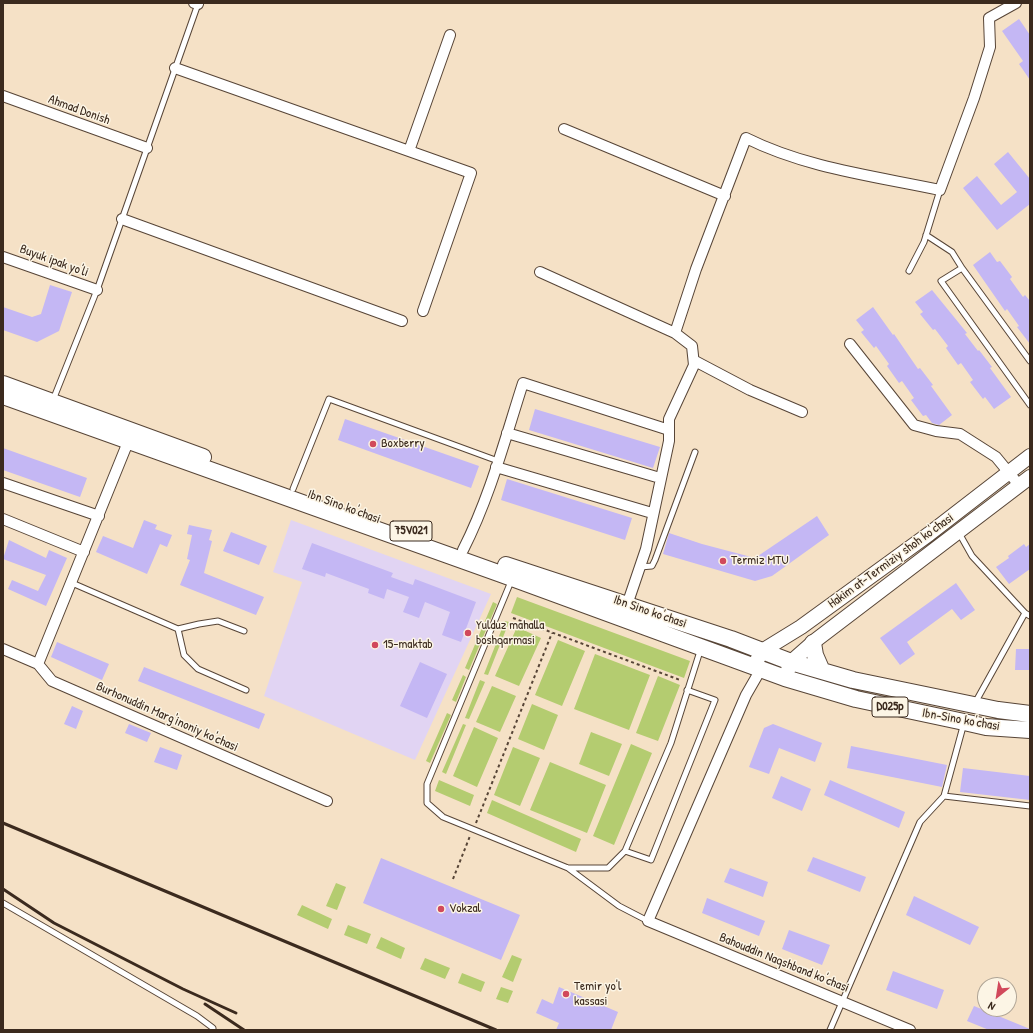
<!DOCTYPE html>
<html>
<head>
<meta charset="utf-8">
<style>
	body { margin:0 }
	#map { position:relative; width:1033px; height:1033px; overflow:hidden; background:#f5e1c6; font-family:"Patrick Hand",sans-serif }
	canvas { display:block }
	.frame { position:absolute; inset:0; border:4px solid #3b2a1e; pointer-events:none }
	.north { position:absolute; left:977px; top:977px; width:40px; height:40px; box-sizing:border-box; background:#fcf5e5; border:1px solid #afa495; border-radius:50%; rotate:210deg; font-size:11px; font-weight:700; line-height:16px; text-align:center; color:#3b2a1e }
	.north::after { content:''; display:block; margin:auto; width:14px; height:18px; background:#d1495b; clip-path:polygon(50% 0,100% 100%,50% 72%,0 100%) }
</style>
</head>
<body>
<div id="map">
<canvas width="1033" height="1033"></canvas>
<div class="frame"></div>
<div class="north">N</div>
</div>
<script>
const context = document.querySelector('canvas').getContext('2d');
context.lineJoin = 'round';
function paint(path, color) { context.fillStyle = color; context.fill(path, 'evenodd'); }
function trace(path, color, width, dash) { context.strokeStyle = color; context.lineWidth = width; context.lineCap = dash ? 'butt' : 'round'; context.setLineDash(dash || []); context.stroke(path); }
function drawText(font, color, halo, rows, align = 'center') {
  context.font = font + ' "Patrick Hand",sans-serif'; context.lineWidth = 3; context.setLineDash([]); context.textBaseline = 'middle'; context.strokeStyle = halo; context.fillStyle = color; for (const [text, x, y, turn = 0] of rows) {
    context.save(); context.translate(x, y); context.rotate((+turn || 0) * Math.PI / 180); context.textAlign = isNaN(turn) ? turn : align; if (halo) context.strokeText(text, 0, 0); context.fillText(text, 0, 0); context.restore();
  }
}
paint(new Path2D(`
	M291,520L491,594L415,760L264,696L302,582L273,572Z`), '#e1d4f3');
paint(new Path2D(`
	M517,597L690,661L684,678L511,613Z
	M493,602L497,604L469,670L465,668Z
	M505,621L509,622L488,675L484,674Z
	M517,627L541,638L519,686L495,676Z
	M558,640L585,651L562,706L535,695Z
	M595,654L650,675L629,730L574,709Z
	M463,675L466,677L456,702L452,700Z
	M658,676L680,685L658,741L636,733Z
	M480,680L485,682L469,719L465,718Z
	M492,686L516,696L500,732L476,722Z
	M532,704L558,715L544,750L518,739Z
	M447,713L451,715L430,763L426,761Z
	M463,724L466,725L446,774L442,772Z
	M474,727L498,738L477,787L453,776Z
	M591,732L622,744L609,776L579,764Z
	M631,744L652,753L614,845L593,836Z
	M513,747L540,758L520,806L494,795Z
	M550,762L606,785L587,833L530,810Z
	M439,780L474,795L470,806L435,791Z
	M492,800L581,839L576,852L487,813Z
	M336,883L346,887L337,910L326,906Z
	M302,905L332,919L328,929L297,915Z
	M348,925L371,934L367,944L344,935Z
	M381,937L405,948L401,959L376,948Z
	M512,955L522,959L513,982L502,977Z
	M425,958L450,968L445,979L420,969Z
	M462,973L485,982L481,992L458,983Z
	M501,987L513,991L508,1003L496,999Z`), '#b4cc70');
paint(new Path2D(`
	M1019,19L1030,35V80L1019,64L1023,61L1002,31Z
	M1008,152L1030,179V204L997,230L963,188L977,176L1001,205L1017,192L994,164Z
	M990,252L997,262L1000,261L1012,277L1010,279L1023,297L1025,295L1030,301V344L1017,327L1019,326L1007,309L1005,311L973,265Z
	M50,285L72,292L59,331L37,342L3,330V307L32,317L41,314Z
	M932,290L967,333L965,334L978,351L979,350L992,367L990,368L1011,397L994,409L985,397L983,399L970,382L973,380L961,363L958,365L946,348L948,346L935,329L933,330L920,314L923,312L915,302Z
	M873,307L893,335L894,334L918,369L920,368L933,385L931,386L952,415L939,425L932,423L926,415L923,416L911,400L914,398L902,381L899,383L887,366L889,364L876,346L874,348L861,332L864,330L856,320Z
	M535,409L660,447L653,468L529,430Z
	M345,419L479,466L471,488L338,440Z
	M3,448L87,478L80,497L3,470Z
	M507,479L632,518L625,540L501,500Z
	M817,516L829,535L772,576L755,581L663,554L669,533L702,544L755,558Z
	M144,520L157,525L155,529L172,535L167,547L160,544L147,574L96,552L103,536L133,548Z
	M189,525L212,530L209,540L212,541L204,573L264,597L256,615L180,585L190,560L187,559L192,535L187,534Z
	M231,532L267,546L259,565L223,551Z
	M9,540L46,558L49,550L67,558L46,606L8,589L12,580L38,591L46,575L3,559Z
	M312,543L393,573L391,577L413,585L415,579L476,602L461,642L442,635L450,612L425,602L419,618L403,612L409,597L387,589L384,599L368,593L369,589L326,573L325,577L302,569Z
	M1024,544L1026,547L1030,544V569L1009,584L996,567L1009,558L1008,556Z
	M956,583L975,610L961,620L952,609L907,642L915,654L900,665L880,638Z
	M57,642L109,664L102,680L51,657Z
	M1016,649H1030V670H1015Z
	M420,662L447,674L427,718L400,706Z
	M144,667L265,714L259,729L138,681Z
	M72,706L83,711L76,729L64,724Z
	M129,724L151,733L147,742L125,733Z
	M773,724L822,743L815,762L779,748L769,774L749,767L764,728Z
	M851,746L947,765L942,787L847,768Z
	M160,747L182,755L177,770L154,762Z
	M963,768L1030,776V800L960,792Z
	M781,776L811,789L802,811L772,798Z
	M830,780L905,812L899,828L824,795Z
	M813,857L866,877L860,892L807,871Z
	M381,858L520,915L501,960L363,903Z
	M730,868L768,882L763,897L724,882Z
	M914,896L979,927L970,945L906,915Z
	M707,898L765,921L759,936L702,913Z
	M789,930L830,945L822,965L782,949Z
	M893,971L944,990L937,1009L886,990Z
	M559,987L618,1012L611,1030H556L559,1023L536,1013L542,999L553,1004Z
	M974,1006L1030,1029V1030H989L967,1021Z`), '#c4b7f4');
const service = new Path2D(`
	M926,235L952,252L962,268L941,281L1030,405
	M962,268L1030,361
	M909,271L924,242L940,190
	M53,400L97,290L198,4
	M293,489L329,399L498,461
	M959,533L972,556L1025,613L1030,616
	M640,567L652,566L655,560L695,452
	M512,579L427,784V803L443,817L568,868H608L625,851
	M72,583L178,629L199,624L218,621L244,631
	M178,629L184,655L198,669L246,690
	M687,690L715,700L651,860L625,851L671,743L701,648
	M975,703L1025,613
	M944,796L1030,806
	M568,868L619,906L648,921
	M3,903L197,1016L213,1028V1030
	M830,1030L920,822L944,796L964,723`);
const minor = new Path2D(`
	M194,3L198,4
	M175,68L471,173L423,311
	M3,96L147,148
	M564,129L725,196
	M409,151L450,35
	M122,219L402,321
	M3,257L97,290
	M540,272L675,333
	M850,344L914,425L936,431L960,434L996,457L1019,485
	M695,361L750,390L802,412
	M507,433L660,478
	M496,467L652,513
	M3,483L99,516
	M3,519L84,552
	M463,550C490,497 505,439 523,383L669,430
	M627,605L646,549L669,441V419L694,365L692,346L675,333L696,269L746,138C806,168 874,176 940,190L974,98L990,47L989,18L1016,3
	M3,649L38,664L52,681L327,801
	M38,664L128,442
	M761,669L746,695L648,921L910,1030`);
const secondary = new Path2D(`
	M754,666L762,651L801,627L929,534L1030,456
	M788,670L791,662L816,640L1030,477`);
const primary = new Path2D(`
	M3,384L203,457
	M3,396L501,574L785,678L856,699L964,722L986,727L1030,730
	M506,565L731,639L791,662L853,680L998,710L1030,714
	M813,643L815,655L822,671`);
trace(service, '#574537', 7);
trace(minor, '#574537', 12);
trace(secondary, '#574537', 16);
trace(primary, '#574537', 18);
trace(new Path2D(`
	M513,618L680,680
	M476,823L552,633
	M453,879L470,836`), '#574537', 2, [3, 3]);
trace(service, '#fff', 5);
trace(minor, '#fff', 10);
trace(secondary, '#fff', 14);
trace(primary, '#fff', 16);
trace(new Path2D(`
	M3,823L496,1030
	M3,889L54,923L183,989L236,1013
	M205,1004L244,1030`), '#3b2a1e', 3);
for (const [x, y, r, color] of [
	[373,444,4,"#d1495b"],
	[723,561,4,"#d1495b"],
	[468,633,4,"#d1495b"],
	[375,645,4,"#d1495b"],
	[441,909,4,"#d1495b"],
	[566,994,4,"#d1495b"]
]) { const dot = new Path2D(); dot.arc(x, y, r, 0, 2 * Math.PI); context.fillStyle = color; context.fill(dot); trace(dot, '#fcf5e5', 1.5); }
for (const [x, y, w] of [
	[411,531,42],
	[890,707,36]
]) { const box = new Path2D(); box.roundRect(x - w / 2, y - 10, w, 20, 3); context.fillStyle = '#fcf5e5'; context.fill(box); trace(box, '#3b2a1e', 1); }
drawText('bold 12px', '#3b2a1e', null, [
	["75V021",411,531],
	["D025p",890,707]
]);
drawText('13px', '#3b2a1e', '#fcf5e5', [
	["Ahmad Donish",79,110,20],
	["Buyuk ipak yo'li",54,261,20],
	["Ibn Sino ko'chasi",344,507,20],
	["Hakim at-Termiziy shoh ko'chasi",891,561,-36],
	["Ibn Sino ko'chasi",650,612,19],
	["Burhonuddin Marg'inoniy ko'chasi",167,717,24],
	["Ibn-Sino ko'chasi",961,720,10],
	["Bahouddin Naqshband ko'chasi",784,963,22]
]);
drawText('13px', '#3b2a1e', '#fcf5e5', [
	["Boxberry",381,444],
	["Termiz MTU",731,561],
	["Yulduz mahalla",476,626],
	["boshqarmasi",476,641],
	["15-maktab",383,645],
	["Vokzal",449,909],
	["Temir yo'l",574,987],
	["kassasi",574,1002]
], 'left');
</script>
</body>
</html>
